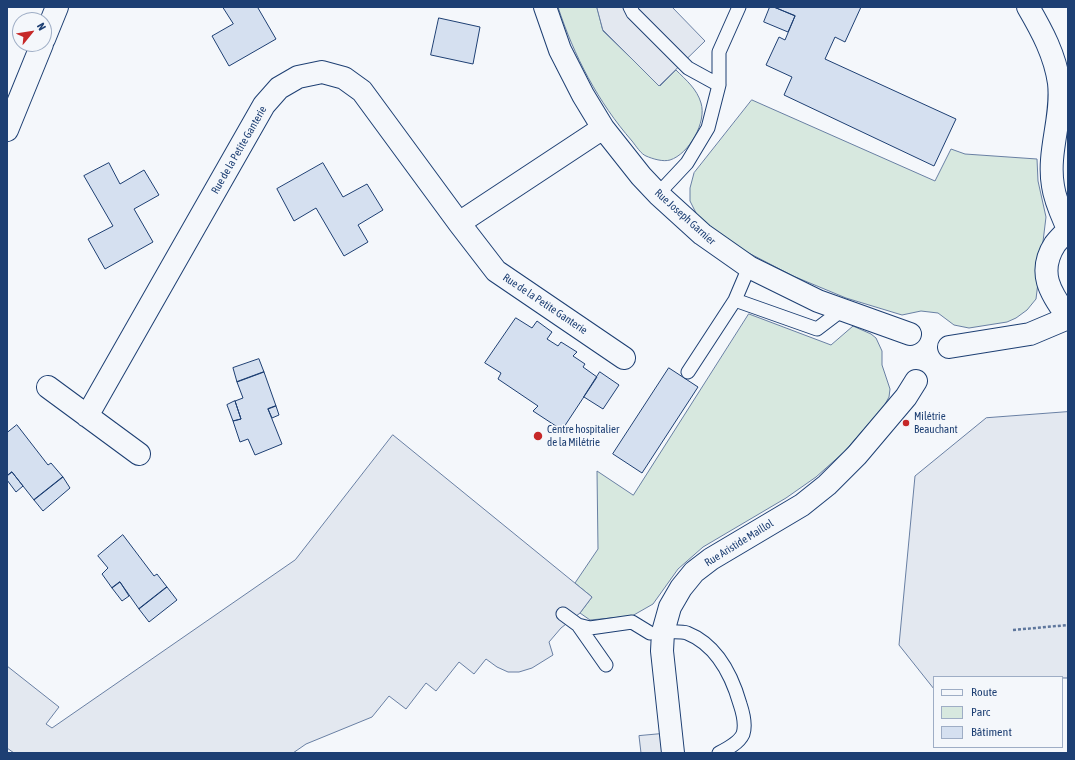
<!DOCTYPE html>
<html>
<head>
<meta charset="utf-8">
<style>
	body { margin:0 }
	#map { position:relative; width:1075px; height:760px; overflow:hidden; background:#f4f7fb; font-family:"Asap Condensed",sans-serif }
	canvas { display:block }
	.frame { position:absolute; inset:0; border:8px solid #1d3f73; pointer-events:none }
	.legend { position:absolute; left:933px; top:676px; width:130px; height:72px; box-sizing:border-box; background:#f4f7fb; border:1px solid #9eadc5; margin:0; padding:5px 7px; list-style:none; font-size:12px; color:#1d3f73 }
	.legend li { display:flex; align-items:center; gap:8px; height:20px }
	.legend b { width:20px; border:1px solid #9eadc5 }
	.north { position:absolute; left:12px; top:12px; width:40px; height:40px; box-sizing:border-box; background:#f4f7fb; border:1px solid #9eadc5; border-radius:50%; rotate:60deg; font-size:11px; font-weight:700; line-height:16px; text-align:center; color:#1d3f73 }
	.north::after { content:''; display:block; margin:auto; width:14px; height:18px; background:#c62828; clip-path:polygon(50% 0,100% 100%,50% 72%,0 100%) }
</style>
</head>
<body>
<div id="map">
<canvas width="1075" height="760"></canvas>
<div class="frame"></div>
<ul class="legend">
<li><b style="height:5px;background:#f4f7fb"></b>Route</li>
<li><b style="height:11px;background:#d7e8df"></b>Parc</li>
<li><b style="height:11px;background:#d5e0f0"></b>Bâtiment</li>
</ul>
<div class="north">N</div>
</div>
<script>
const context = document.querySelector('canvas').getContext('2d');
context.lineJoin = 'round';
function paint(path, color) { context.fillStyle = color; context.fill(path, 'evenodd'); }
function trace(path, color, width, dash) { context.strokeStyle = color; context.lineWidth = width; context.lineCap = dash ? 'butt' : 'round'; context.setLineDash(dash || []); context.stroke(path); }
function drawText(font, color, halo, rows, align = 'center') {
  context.font = font + ' "Asap Condensed",sans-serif'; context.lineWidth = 3; context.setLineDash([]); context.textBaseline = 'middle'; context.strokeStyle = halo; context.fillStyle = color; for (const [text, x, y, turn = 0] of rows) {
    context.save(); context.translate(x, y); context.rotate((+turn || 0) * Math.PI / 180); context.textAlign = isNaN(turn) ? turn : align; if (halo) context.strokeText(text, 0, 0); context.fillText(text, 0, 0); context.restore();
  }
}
const green = new Path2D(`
	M558,7H597L603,31L660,86L676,70C686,80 697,89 701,103C707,122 689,154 670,160C663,162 653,159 646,156C641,154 636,146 632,141C598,102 574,56 558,7Z
	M752,100L935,181L951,149L965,154L1037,159L1038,181L1046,217L1036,299L1027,310L1016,318L1007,322L969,328L954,325L938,313L921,311L902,315L846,298L793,276L739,248L698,217L690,201V188L694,173Z
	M749,314L831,345L853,326L871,334L876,338L882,351V365L890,389L889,397L884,406L844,452L816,477L786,498L703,547L678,569L653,604L632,616L590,620L580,613L592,597L575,583L598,549L597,471L633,495Z`);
paint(green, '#d7e8df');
trace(green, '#687fa3', 1);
const parking = new Path2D(`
	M597,7H672L705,41L659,86L603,30Z
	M1068,412V678L934,677V689L899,645L915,476L986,418Z
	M393,435L592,597L580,613L561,628L549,642L553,655L532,668L519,672H508L497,667L486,659L474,674L459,662L436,691L426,683L406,709L389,696L372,717L306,744L293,753H14L7,748V666L59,707L46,724L52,728L295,560Z
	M661,734L663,753H641L639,736Z`);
paint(parking, '#e3e8f0');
trace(parking, '#687fa3', 1);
const building = new Path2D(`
	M223,7H259L258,8L276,39L229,66L212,36L233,24Z
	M770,7H774L795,16L788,32L764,22Z
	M774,7H861L845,42L835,37L825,59L956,119L934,166L784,95L792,77L766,65L779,37L785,40L795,16Z
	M439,18L480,27L473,64L431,55Z
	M109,163L120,184L144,170L159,195L134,209L153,242L105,269L88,239L113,226L84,176Z
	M323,163L343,197L367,184L383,210L358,225L368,242L344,256L316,208L294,221L277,189Z
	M516,318L532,328L537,321L552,332L547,339L558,346L561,342L577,352L573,356L585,364L583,367L597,377L562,430L533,411L538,406L498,379L501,373L485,363Z
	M259,359L264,372L237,382L233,368Z
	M669,368L698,387L642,473L613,454Z
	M264,372L276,406L268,409L282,444L255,455L248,439L240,442L233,421L241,419L235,401L243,398L237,382Z
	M600,372L619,385L603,409L584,397Z
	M235,401L241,419L233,421L227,405Z
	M276,406L279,415L272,418L268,409Z
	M17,425L48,465L51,463L63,477L34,500L12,472L7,476V433Z
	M12,472L23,486L16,492L7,480V476Z
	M63,477L70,488L43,511L34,500Z
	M123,535L154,576L157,574L167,587L139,609L120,582L112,588L102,574L108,568L98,556Z
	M120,582L129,596L122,601L112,588Z
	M167,587L177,600L149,622L139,609Z`);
paint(building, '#d5e0f0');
trace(building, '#1d3f73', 1);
const service = new Path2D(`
	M630,7L633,13L688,68L719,85L708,128L687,163L658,194
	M719,85V52L739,7
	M735,300L817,329L842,310
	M688,372L735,300L749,267
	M563,614L578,625L606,665
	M578,625L590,628L632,622L650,633
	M663,632C670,632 681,631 687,633C717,645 732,676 740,704C743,713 746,725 743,734C739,743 727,749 719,753`);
const minor = new Path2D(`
	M545,7L560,50L583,95L603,128L641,176L658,194L702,234L749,267L818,301L910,334
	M1028,7C1042,31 1055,55 1059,83C1063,117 1047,152 1053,186C1055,201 1062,215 1068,229
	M459,223L496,271L624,358
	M1068,230C1064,234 1059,239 1055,244C1037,272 1050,293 1068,317
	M949,347L1030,334L1068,318
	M48,387L139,454
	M87,416L264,105L279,88L298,77L322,72L344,78L362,91L459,223L603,128
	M673,753L662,651L663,632L670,607L681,588L694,572L711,559L802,505L827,485L857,455L906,397L916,381`);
const tertiary = new Path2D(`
	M44,39L57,7
	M7,130L42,44`);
trace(service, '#1d3f73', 15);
trace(minor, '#1d3f73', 24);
trace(tertiary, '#1d3f73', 24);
trace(new Path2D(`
	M1013,630L1068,625`), '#5e769c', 2.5, [3, 2]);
trace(service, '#f4f7fb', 13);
trace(minor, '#f4f7fb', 22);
trace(tertiary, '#f4f7fb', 22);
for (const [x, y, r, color] of [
	[906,423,4,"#c62828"],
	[538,436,5,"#c62828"]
]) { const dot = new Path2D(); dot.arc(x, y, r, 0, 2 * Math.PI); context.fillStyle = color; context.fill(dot); trace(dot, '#f4f7fb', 1.5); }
drawText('11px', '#1d3f73', '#f4f7fb', [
	["Rue de la Petite Ganterie",239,150,-60],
	["Rue Joseph Garnier",685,217,42],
	["Rue de la Petite Ganterie",545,304,34],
	["Rue Aristide Maillol",739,543,-32]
]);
drawText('11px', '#1d3f73', '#f4f7fb', [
	["Milétrie",914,417],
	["Beauchant",914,430],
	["Centre hospitalier",547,430],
	["de la Milétrie",547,443]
], 'left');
</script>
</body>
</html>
